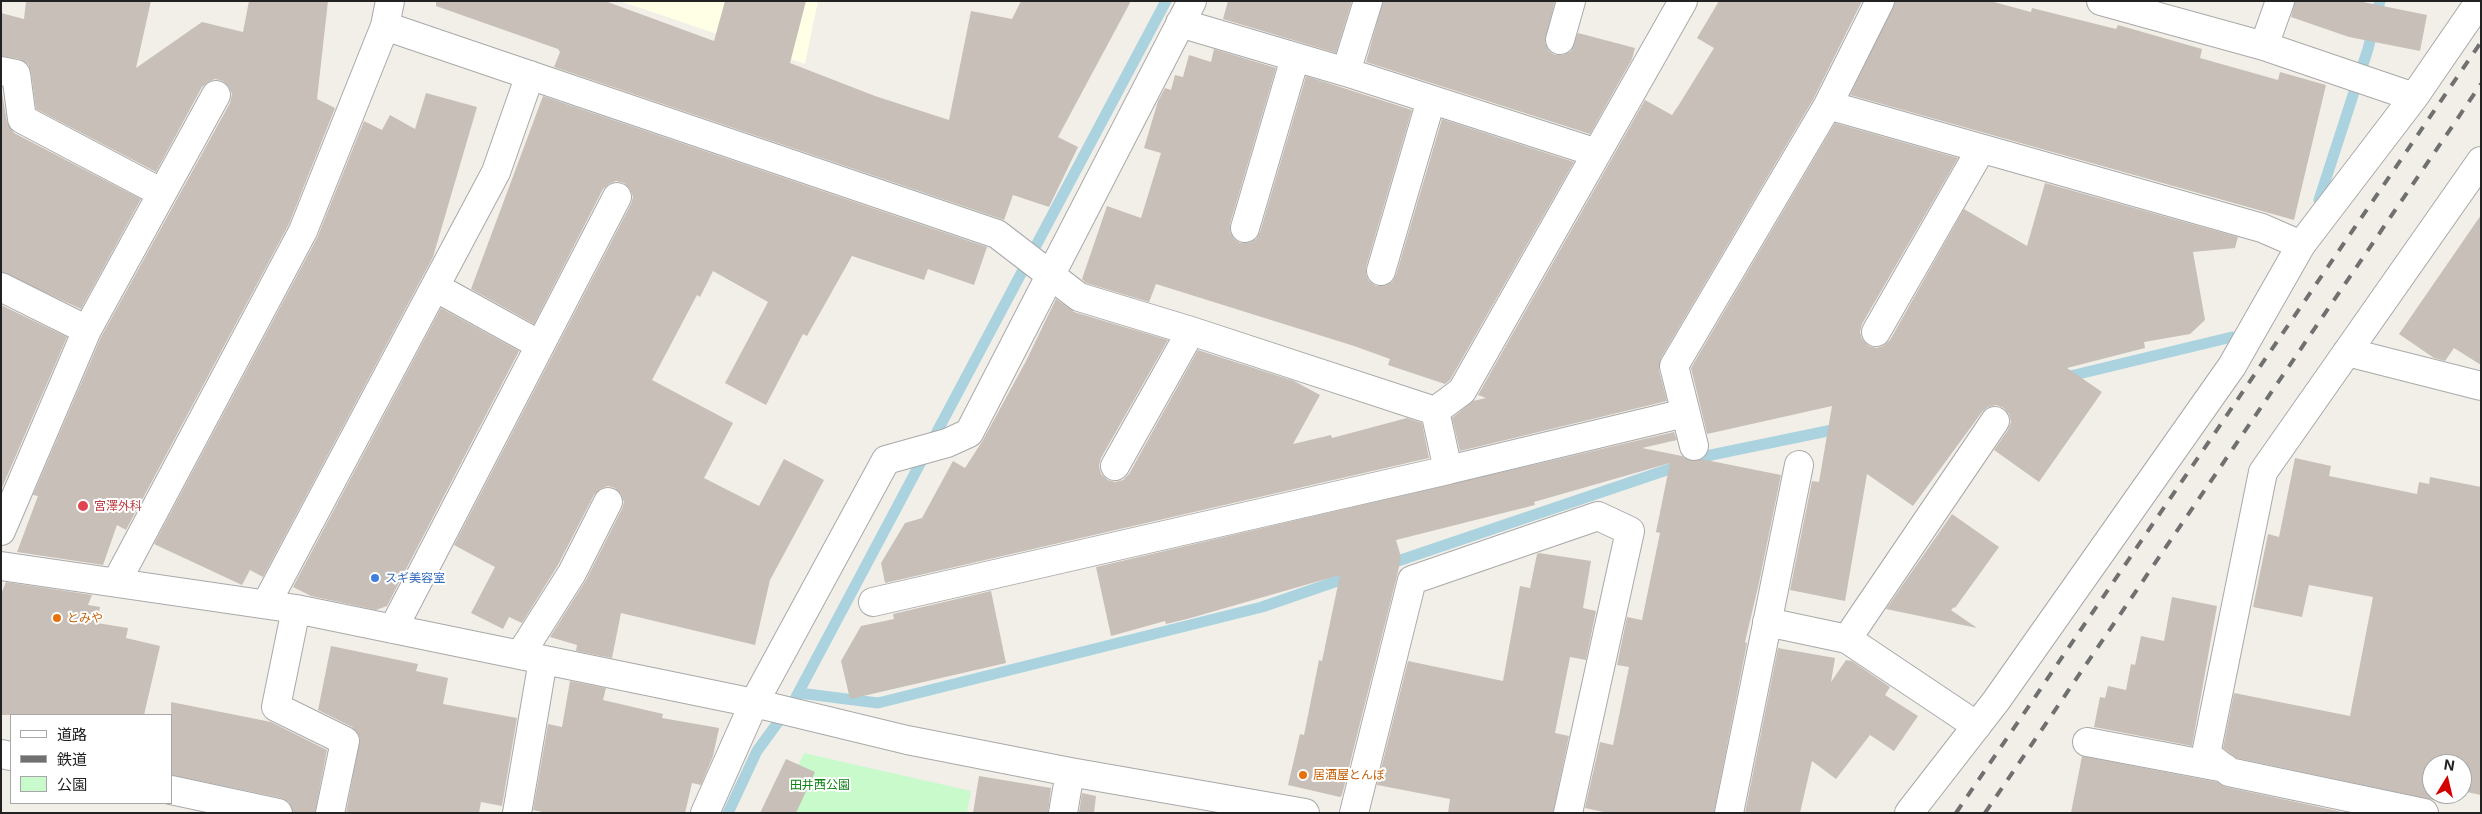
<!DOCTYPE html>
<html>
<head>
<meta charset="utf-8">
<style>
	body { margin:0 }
	#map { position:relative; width:2482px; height:814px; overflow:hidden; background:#f2efe9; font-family:Inter,"Noto Sans JP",sans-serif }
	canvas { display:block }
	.frame { position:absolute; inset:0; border:2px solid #222; pointer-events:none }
	.legend { position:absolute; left:10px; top:714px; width:162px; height:90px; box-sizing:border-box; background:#fff; border:1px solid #a7a7a7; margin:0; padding:6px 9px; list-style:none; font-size:15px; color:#222 }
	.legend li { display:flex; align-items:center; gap:10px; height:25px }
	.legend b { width:25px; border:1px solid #a7a7a7 }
	.north { position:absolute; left:2422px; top:754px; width:50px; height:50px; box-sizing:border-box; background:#fff; border:1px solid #a7a7a7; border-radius:50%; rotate:9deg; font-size:14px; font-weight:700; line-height:20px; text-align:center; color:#222 }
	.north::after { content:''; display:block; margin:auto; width:18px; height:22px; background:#d40000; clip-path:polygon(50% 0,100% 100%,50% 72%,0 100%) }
</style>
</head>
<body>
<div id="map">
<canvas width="2482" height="814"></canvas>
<div class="frame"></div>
<ul class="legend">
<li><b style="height:6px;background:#fff"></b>道路</li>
<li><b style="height:6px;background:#707070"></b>鉄道</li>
<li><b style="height:14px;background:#c8facc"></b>公園</li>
</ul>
<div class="north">N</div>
</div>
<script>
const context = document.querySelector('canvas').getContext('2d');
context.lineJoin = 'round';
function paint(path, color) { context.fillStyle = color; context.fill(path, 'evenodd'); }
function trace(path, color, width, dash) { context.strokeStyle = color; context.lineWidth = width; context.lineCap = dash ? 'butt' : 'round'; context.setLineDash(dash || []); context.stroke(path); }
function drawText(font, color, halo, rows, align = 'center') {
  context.font = font + ' Inter,"Noto Sans JP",sans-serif'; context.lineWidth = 4; context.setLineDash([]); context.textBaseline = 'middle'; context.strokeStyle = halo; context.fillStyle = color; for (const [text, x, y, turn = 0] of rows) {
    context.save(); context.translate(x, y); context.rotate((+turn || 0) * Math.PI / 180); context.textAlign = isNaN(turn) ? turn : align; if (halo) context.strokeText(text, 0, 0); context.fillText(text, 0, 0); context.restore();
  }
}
paint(new Path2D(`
	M620,1H818L805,64Z`), '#ffffe5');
paint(new Path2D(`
	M804,753L971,791L967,813H775Z`), '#c8facc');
trace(new Path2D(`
	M2319,200L2368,49L2380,1
	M2062,378L2232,337
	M1386,565L1711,455L1842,428
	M799,693L878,703L1262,607L1352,576
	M796,697L1166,1
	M728,813L757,751L787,710`), '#aad3df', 11);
paint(new Path2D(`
	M26,1H151L136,68L202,22L243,32L249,1H328L317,99L335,108L289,224L126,530L117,525L103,565L17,552L38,496L33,495L101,337L230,103L232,94L229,87L223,81L215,79L208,82L202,87L156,172L36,109L31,72L28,64L19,59L1,56V13L24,19Z
	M436,1H605L714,41L725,1H806L790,63L875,96L949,120L971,11L1012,19L1021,1H1131L1058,137L1078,147L1049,207L1013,195L1004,220L554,67L560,52L558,49L436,6Z
	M1228,1H1352L1336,53L1223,19Z
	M1383,1H1555L1545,43L1549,51L1555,55H1563L1571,51L1578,33L1635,48L1632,59L1590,134L1366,62Z
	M1719,1H1862L1814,98L1661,358L1659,370L1667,401L1460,451L1452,418L1473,401L1486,398L1478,395L1645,100L1672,115L1680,103L1714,48L1697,38Z
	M1895,1H1990L2031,12L2032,8L2116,29L2118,25L2202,49L2200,58L2278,80L2280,72L2326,85L2294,220L1850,95Z
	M2295,1H2358L2427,15L2420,51L2349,37L2291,17Z
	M1214,49L1276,68L1230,224V232L1234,239L1240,243H1249L1256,239L1260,232L1306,76L1412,110L1366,267V275L1369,281L1376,286H1385L1392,282L1396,275L1442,119L1574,162L1450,380L1445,384L1388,365L1390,359L1354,346L1156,284L1149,302L1086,283L1082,279L1107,206L1141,218L1161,153L1144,148L1158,101L1165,88L1171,90L1175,75L1183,77L1189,55L1211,62Z
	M1,87L7,122L14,133L141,199L81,309L1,272Z
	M426,93L477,107L433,257L263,577L250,570L242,585L154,544L317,238L364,121L382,130L390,115L415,129Z
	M543,96L987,247L974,285L928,269L924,280L852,256L807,336L803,334L766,405L725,383L768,302L713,271L700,297L697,295L652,380L733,423L704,478L759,506L784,459L824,480L770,580L755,645L621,613L612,658L576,651L577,645L550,637L586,580L622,509L624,502L621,494L615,488L608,486L600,489L594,495L558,565L522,623L509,617L503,629L471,613L495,567L454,545L631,204L633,197L630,189L624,183L616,181L609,184L603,189L534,324L471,289Z
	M1835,123L1958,158L1862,324L1860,332L1862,339L1869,346L1877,348L1883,346L1890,340L1964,209L2027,246L2045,183L2238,237L2235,248L2193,252L2205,320L2190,334L2144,342L2145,348L2067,368L2102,392L2039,482L1994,450L2008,430L2011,422L2009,414L2004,408L1996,405L1988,407L1982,412L1913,506L1867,474L1845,601L1790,590L1812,481L1819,482L1832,406L1707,434L1691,368Z
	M2481,215V365L2454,348L2445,361L2434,358L2399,334Z
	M1056,299L1074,312L1168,340L1101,458L1099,466L1101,474L1108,480L1115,482L1123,480L1129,474L1198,350L1294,381L1320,395L1293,444L1331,435L1332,438L1407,418L1422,423L1429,458L885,583L881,563L905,523L922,518L953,461L965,468L983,440L1026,361Z
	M1,305L67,337L1,490Z
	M441,308L519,351L387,606L376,610L311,596L293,587Z
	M1674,432L1677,440L1642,448L1682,456L1690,461L1701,459L1781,475L1759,583L1745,642L1747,643L1714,813H1608L1585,808L1600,742L1613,745L1629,667L1617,665L1627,617L1642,620L1660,533L1656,532L1670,463L1534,502L1535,505L1396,540L1401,557L1397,576L1342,795L1340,797L1288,785L1300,734L1304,735L1319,660L1322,661L1340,575L1187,619L1166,624L1165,621L1111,636L1096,567Z
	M2295,458L2331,466L2329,476L2417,494L2419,482L2429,484L2430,477L2481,487V795L2462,791V764H2432L2433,800L2236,758L2223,748L2234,693L2350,716L2373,597L2309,585L2302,617L2253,607L2268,534L2279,537Z
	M1952,514L1999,547L1955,608L1954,607L1951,610L1977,628L1886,609Z
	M1539,553L1591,561L1583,608L1596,611L1586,660L1570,657L1555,733L1569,736L1553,813H1448L1450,799L1377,785L1408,661L1503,681L1520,586L1530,588L1537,554Z
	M6,582L92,595L88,605L100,607L97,623L128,628L126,638L160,646L144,715H1V594Z
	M991,591L1006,663L850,699L841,661L861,626L894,619L893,614Z
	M2172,597L2217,606L2192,746L2094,727L2100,697L2105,698L2108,686L2126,690L2131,664L2135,665L2141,636L2164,641Z
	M331,646L418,664L416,671L448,678L443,704L517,718L502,806L481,802L479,813H346L360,738L352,727L318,710Z
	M1778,648L1835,658L1831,682L1846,660L1852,661L1890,687L1885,695L1918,716L1894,751L1870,735L1836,779L1812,761L1800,813H1745Z
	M570,681L606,688L603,700L663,714L662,718L719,728L713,756L701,785L692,783L685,813H547L533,810L548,724L562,727Z
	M171,702L271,722L327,750L315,813H293L289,802L281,798L171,775Z
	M2082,756L2217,782L2226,787L2347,813H2071Z
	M786,759L815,772L796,813H760Z
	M979,776L1051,788L1048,813H973Z
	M1082,793L1096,796L1094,813H1079Z`), '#c7bfb8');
const minor = new Path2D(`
	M1368,1L1346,72L1597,153
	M2101,1L2264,46L2414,97L2480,1
	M1180,23L1346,72
	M385,26L997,234L1079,297L1191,331L1435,411L1462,391L1683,1
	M1560,40L1571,1
	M2264,46L2280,1
	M1,71L16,74L22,119L162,193
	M1828,105L2262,228L2301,245
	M1245,228L1295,58
	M1381,271L1431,100
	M1,287L87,330L1,531
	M435,287L540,345
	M87,330L216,95
	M1876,332L1981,149
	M2347,352L2481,386
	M1694,446L1674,366L1828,105L1880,1
	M1115,466L1191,331
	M1448,470L1685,413
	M1,566L296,609L754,703L907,740L1070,772L1305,813
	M117,581L303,231L385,26L390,1
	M873,602L1448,470L1435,411
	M266,604L496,172L530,75
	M296,609L276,707L345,741L330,813
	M1767,622L1847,639L1977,726
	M393,629L617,197
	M1847,639L1995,421
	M520,655L572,573L608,502
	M2087,742L2225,768
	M1,754L11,756
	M171,790L278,813
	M517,813L543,660
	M705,813L754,703L886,460L947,443L969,433L1192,1
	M1063,813L1070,772
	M1354,813L1412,580L1598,516L1630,531L1568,813
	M1729,813L1799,465
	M1909,813L1996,701L2232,366L2301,245L2414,97
	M2424,813L2229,772L2206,754L2263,472L2481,161`);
trace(minor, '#a9a9a9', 30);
trace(minor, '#fff', 28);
trace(new Path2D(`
	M1956,813L2481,42
	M1985,813L2481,84`), '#707070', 4, [10, 10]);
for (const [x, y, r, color] of [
	[83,506,6,"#e0444e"],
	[375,578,5,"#3f7fe0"],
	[57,618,5,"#e8710a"],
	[1303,775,5,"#e8710a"]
]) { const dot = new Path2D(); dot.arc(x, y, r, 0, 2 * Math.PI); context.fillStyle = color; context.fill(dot); trace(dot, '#fff', 2); }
drawText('12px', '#be3a42', '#fff', [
	["宮澤外科",94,506]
], 'left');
drawText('12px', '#366cbe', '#fff', [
	["スギ美容室",385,578]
], 'left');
drawText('12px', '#c56008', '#fff', [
	["とみや",67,618],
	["居酒屋とんぼ",1313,775]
], 'left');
drawText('12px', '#0c8416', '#fff', [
	["田井西公園",820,785]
]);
</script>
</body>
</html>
